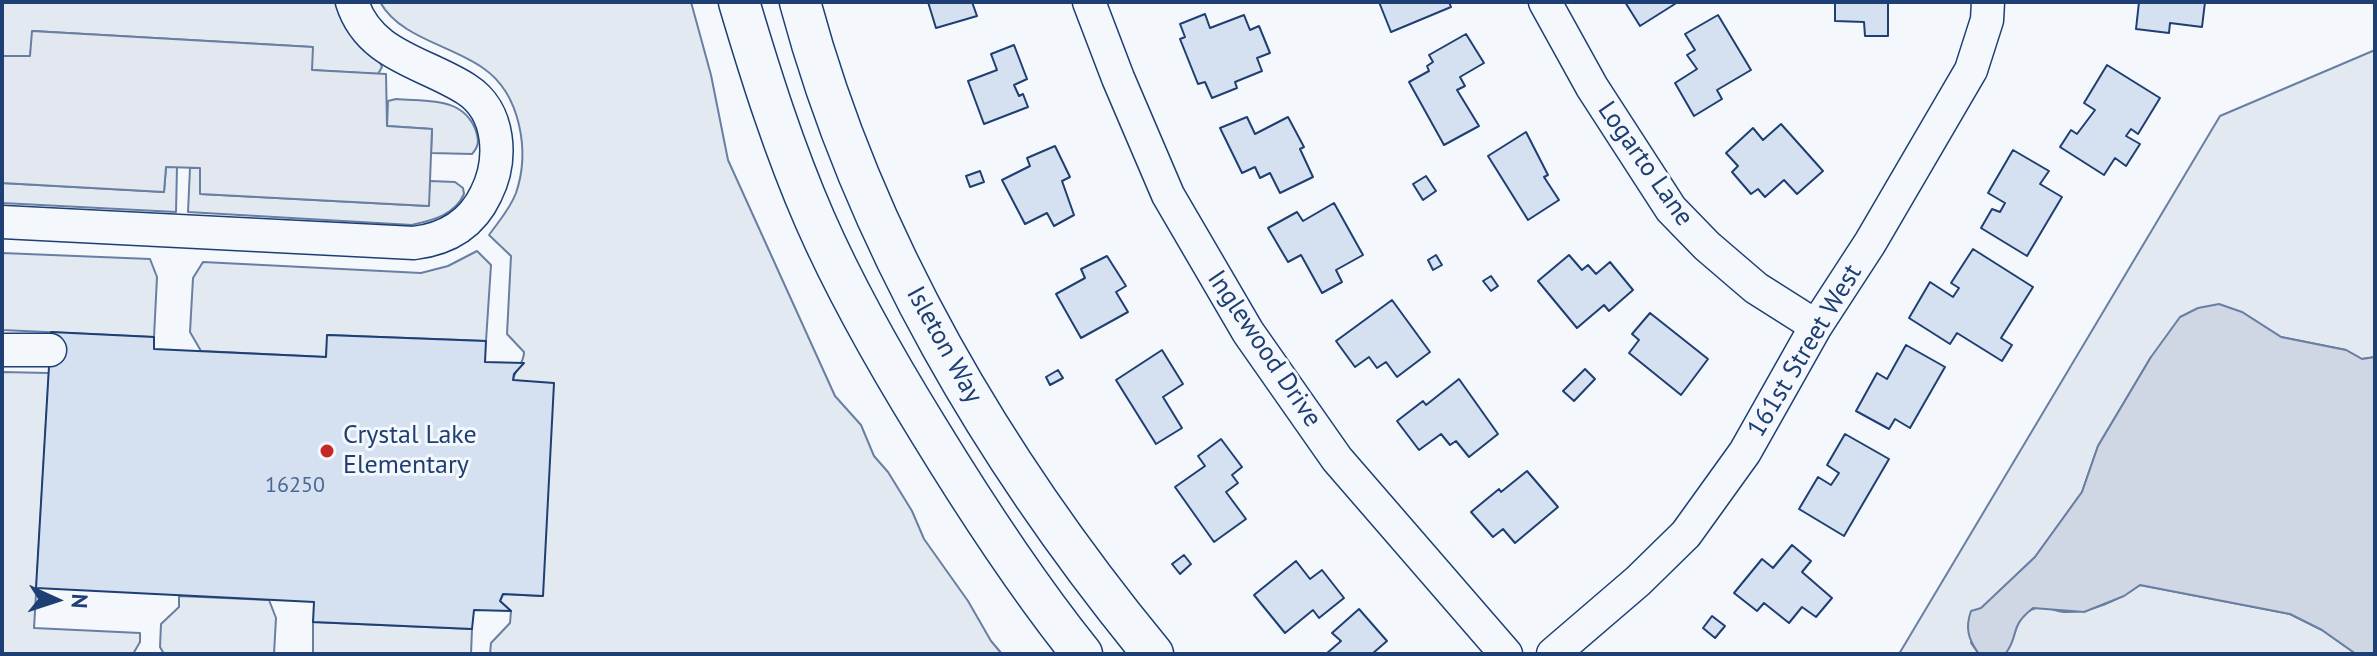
<!DOCTYPE html>
<html>
<head>
<meta charset="utf-8">
<style>
	body { margin:0 }
	#map { position:relative; width:2377px; height:656px; overflow:hidden; background:#f4f7fb; font-family:"PT Sans",sans-serif }
	canvas { display:block }
	.frame { position:absolute; inset:0; border:4px solid #1d3f73; pointer-events:none }
	.north { position:absolute; left:16px; top:560px; width:80px; height:80px; -webkit-text-stroke:6px #f4f7fb; paint-order:stroke; rotate:93deg; font-size:22px; font-weight:700; line-height:32px; text-align:center; color:#1d3f73 }
	.north::after { content:''; display:block; margin:auto; width:28px; height:36px; background:#1d3f73; clip-path:polygon(50% 0,100% 100%,50% 72%,0 100%) }
</style>
</head>
<body>
<div id="map">
<canvas width="2377" height="656"></canvas>
<div class="frame"></div>
<div class="north">N</div>
</div>
<script>
const context = document.querySelector('canvas').getContext('2d');
context.lineJoin = 'round';
function paint(path, color) { context.fillStyle = color; context.fill(path, 'evenodd'); }
function trace(path, color, width, dash) { context.strokeStyle = color; context.lineWidth = width; context.lineCap = dash ? 'butt' : 'round'; context.setLineDash(dash || []); context.stroke(path); }
function drawText(font, color, halo, rows, align = 'center') {
  context.font = font + ' "PT Sans",sans-serif'; context.lineWidth = 6; context.setLineDash([]); context.textBaseline = 'middle'; context.strokeStyle = halo; context.fillStyle = color; for (const [text, x, y, turn = 0] of rows) {
    context.save(); context.translate(x, y); context.rotate((+turn || 0) * Math.PI / 180); context.textAlign = isNaN(turn) ? turn : align; if (halo) context.strokeText(text, 0, 0); context.fillText(text, 0, 0); context.restore();
  }
}
const green = new Path2D(`
	M2,2H335L345,24L379,60L382,67L378,74L311,70L312,47L33,31L30,57L2,56Z
	M380,2H691L711,75L728,160L835,396L861,425L874,456L888,472L912,511L924,539L968,601L991,641L1002,654H490L491,643L510,623L511,611L500,601L503,594L542,596L513,380C515,369 524,364 524,352L507,334L511,256L489,235C499,221 510,209 516,193C530,152 521,94 483,68C451,45 400,38 380,2Z
	M2375,50V357L2362,359L2346,350L2281,337L2242,312L2151,357L2098,446L2082,492L2035,557L1981,609L1971,643L1979,654H1899L2220,116Z
	M396,99C427,102 463,96 476,131C479,141 479,146 472,154L431,153L432,129L387,126L388,101Z
	M166,167H177L176,212L2,203V183L164,192Z
	M190,168H201V194L428,206L430,181L455,182L463,188L464,194C455,215 433,220 412,225L188,212Z
	M477,251L491,265L486,341L328,335L326,357L201,351L190,332L193,278L203,262L421,273L448,266Z
	M2,253L150,259L157,277L154,337L2,330Z
	M2,372L49,373L34,628L140,633V642L133,654H2Z
	M2140,585L2290,614L2322,630L2356,654H2003C2018,642 2011,618 2033,609C2043,604 2053,611 2064,612C2091,613 2119,600 2140,585Z
	M179,596L269,600L276,618L274,654H164L160,647L161,624L179,607Z
	M313,622L472,629L471,654H313Z`);
paint(green, '#e3e9f0');
trace(green, '#687fa3', 2);
const parking = new Path2D(`
	M32,31L313,47L312,70L386,74L387,126L432,129L429,206L200,194V168L166,167L164,192L2,183V56H30Z`);
paint(parking, '#e3e8f0');
trace(parking, '#687fa3', 2);
const water = new Path2D(`
	M2219,304L2242,312L2281,337L2346,350L2362,359L2375,357V654H2356L2322,630L2290,614L2140,585L2124,596L2084,612L2033,608C2008,628 2020,634 2006,653L1979,654C1968,639 1965,628 1971,611L1981,608L2035,557L2082,492L2098,446L2151,357L2180,317L2198,308Z`);
paint(water, '#cfd7e4');
trace(water, '#687fa3', 2);
const building = new Path2D(`
	M928,2H972L977,16L936,28Z
	M1379,2H1449L1451,7L1391,32Z
	M1625,2H1678L1640,26Z
	M1835,2H1888V36H1865L1864,22L1835,21Z
	M2139,2H2205L2202,27L2170,23L2169,33L2136,29Z
	M1205,14L1210,28L1244,15L1250,30L1259,26L1270,53L1257,58L1262,71L1235,82L1237,88L1212,98L1205,82L1198,84L1180,39L1185,37L1180,24Z
	M1718,15L1751,70L1717,90L1722,99L1694,116L1675,83L1697,69L1687,55L1695,50L1685,34Z
	M1466,34L1484,63L1460,77L1465,86L1457,90L1479,126L1444,145L1409,82L1429,71L1427,66L1433,62L1429,55Z
	M1014,45L1027,79L1014,85L1019,96L1023,94L1028,107L984,124L968,81L997,70L991,54Z
	M2107,65L2160,98L2138,134L2131,129L2126,136L2140,144L2126,166L2115,158L2104,175L2060,147L2071,130L2077,134L2095,110L2084,103Z
	M1247,117L1255,134L1288,117L1304,147L1300,149L1313,177L1280,193L1270,173L1260,178L1255,167L1242,173L1220,128Z
	M1781,124L1823,171L1797,194L1784,180L1765,197L1758,189L1751,194L1732,172L1738,166L1726,153L1753,128L1763,140Z
	M1526,132L1548,175L1544,177L1559,200L1528,220L1488,156Z
	M1055,146L1070,177L1062,181L1074,215L1054,226L1047,213L1025,224L1002,180L1030,166L1027,158Z
	M2013,150L2049,171L2040,184L2062,197L2027,256L1981,228L1992,209L2000,212L2005,203L1988,193Z
	M980,171L984,182L970,187L966,176Z
	M1426,176L1436,191L1423,200L1413,184Z
	M1334,203L1363,255L1336,270L1342,282L1322,293L1301,255L1288,262L1268,228L1297,212L1303,221Z
	M1973,249L2033,287L2001,338L2012,345L2002,361L1957,333L1950,344L1909,318L1930,282L1953,297L1959,288L1951,283Z
	M1436,255L1442,265L1433,270L1428,260Z
	M1569,255L1582,270L1588,265L1596,274L1610,262L1633,290L1609,311L1604,305L1577,328L1538,281Z
	M1107,256L1126,286L1116,292L1128,312L1081,338L1056,294L1085,278L1081,269Z
	M1491,276L1498,286L1491,291L1483,281Z
	M1392,300L1430,352L1397,377L1386,362L1377,368L1369,357L1355,367L1336,341Z
	M1650,313L1708,359L1681,395L1629,353L1639,340L1632,334Z
	M51,332L154,337V349L326,357L327,335L486,341L485,362L524,363L514,374L513,380L554,383L543,596L503,594L500,601L511,611L474,610L472,629L313,622L314,602L36,588Z
	M1906,345L1945,367L1910,428L1895,419L1889,429L1856,411L1877,373L1887,379Z
	M1162,350L1183,384L1163,397L1182,428L1156,444L1116,380Z
	M1585,369L1595,379L1574,401L1563,391Z
	M1058,370L1063,378L1050,385L1046,377Z
	M1459,379L1498,434L1469,457L1456,441L1450,445L1441,434L1419,450L1397,421L1423,401L1426,405Z
	M1845,434L1889,459L1844,536L1799,509L1818,477L1831,485L1839,473L1827,465Z
	M1221,439L1242,467L1232,475L1238,483L1226,492L1246,519L1214,542L1175,487L1205,466L1198,456Z
	M1527,471L1558,507L1515,543L1503,529L1493,537L1471,512L1499,489L1501,492Z
	M1792,545L1811,561L1802,572L1832,598L1816,617L1802,607L1789,623L1764,603L1757,611L1734,593L1762,559L1773,568Z
	M1184,555L1191,564L1180,574L1172,564Z
	M1296,561L1310,579L1322,570L1344,598L1319,618L1313,610L1285,633L1254,595Z
	M1359,609L1387,641L1372,654H1326L1341,641L1332,633Z
	M1712,616L1725,626L1715,638L1703,628Z`);
paint(building, '#d5e0f0');
trace(building, '#1d3f73', 2);
const minor = new Path2D(`
	M1089,2L1118,78L1168,195L1248,332L1337,459L1506,654
	M1545,2L1592,87L1671,209L1707,246L1756,288L1816,326
	M2,222L414,243C447,239 472,224 486,194C503,160 501,111 466,89C424,62 369,56 352,2
	M2,350H50
	M1553,654L1638,581L1686,534L1745,452L1816,326L1870,243L1971,70L1987,20L1988,2`);
const major = new Path2D(`
	M739,2C761,76 784,149 815,220C847,293 886,361 928,429C975,506 1025,583 1082,654
	M800,2C864,242 996,463 1153,654`);
trace(minor, '#1d3f73', 35);
trace(major, '#1d3f73', 43);
trace(minor, '#f4f7fb', 32);
trace(major, '#f4f7fb', 40);
for (const [x, y, r, color] of [
	[327,451,8,"#c62828"]
]) { const dot = new Path2D(); dot.arc(x, y, r, 0, 2 * Math.PI); context.fillStyle = color; context.fill(dot); trace(dot, '#f4f7fb', 3); }
drawText('22px', '#4b6792', null, [
	["16250",295,486]
]);
drawText('26px', '#1d3f73', '#f4f7fb', [
	["Logarto Lane",1645,164,55],
	["Isleton Way",944,345,61],
	["Inglewood Drive",1264,349,56],
	["161st Street West",1805,351,-59]
]);
drawText('26px', '#1d3f73', '#f4f7fb', [
	["Crystal Lake",343,436],
	["Elementary",343,466]
], 'left');
</script>
</body>
</html>
